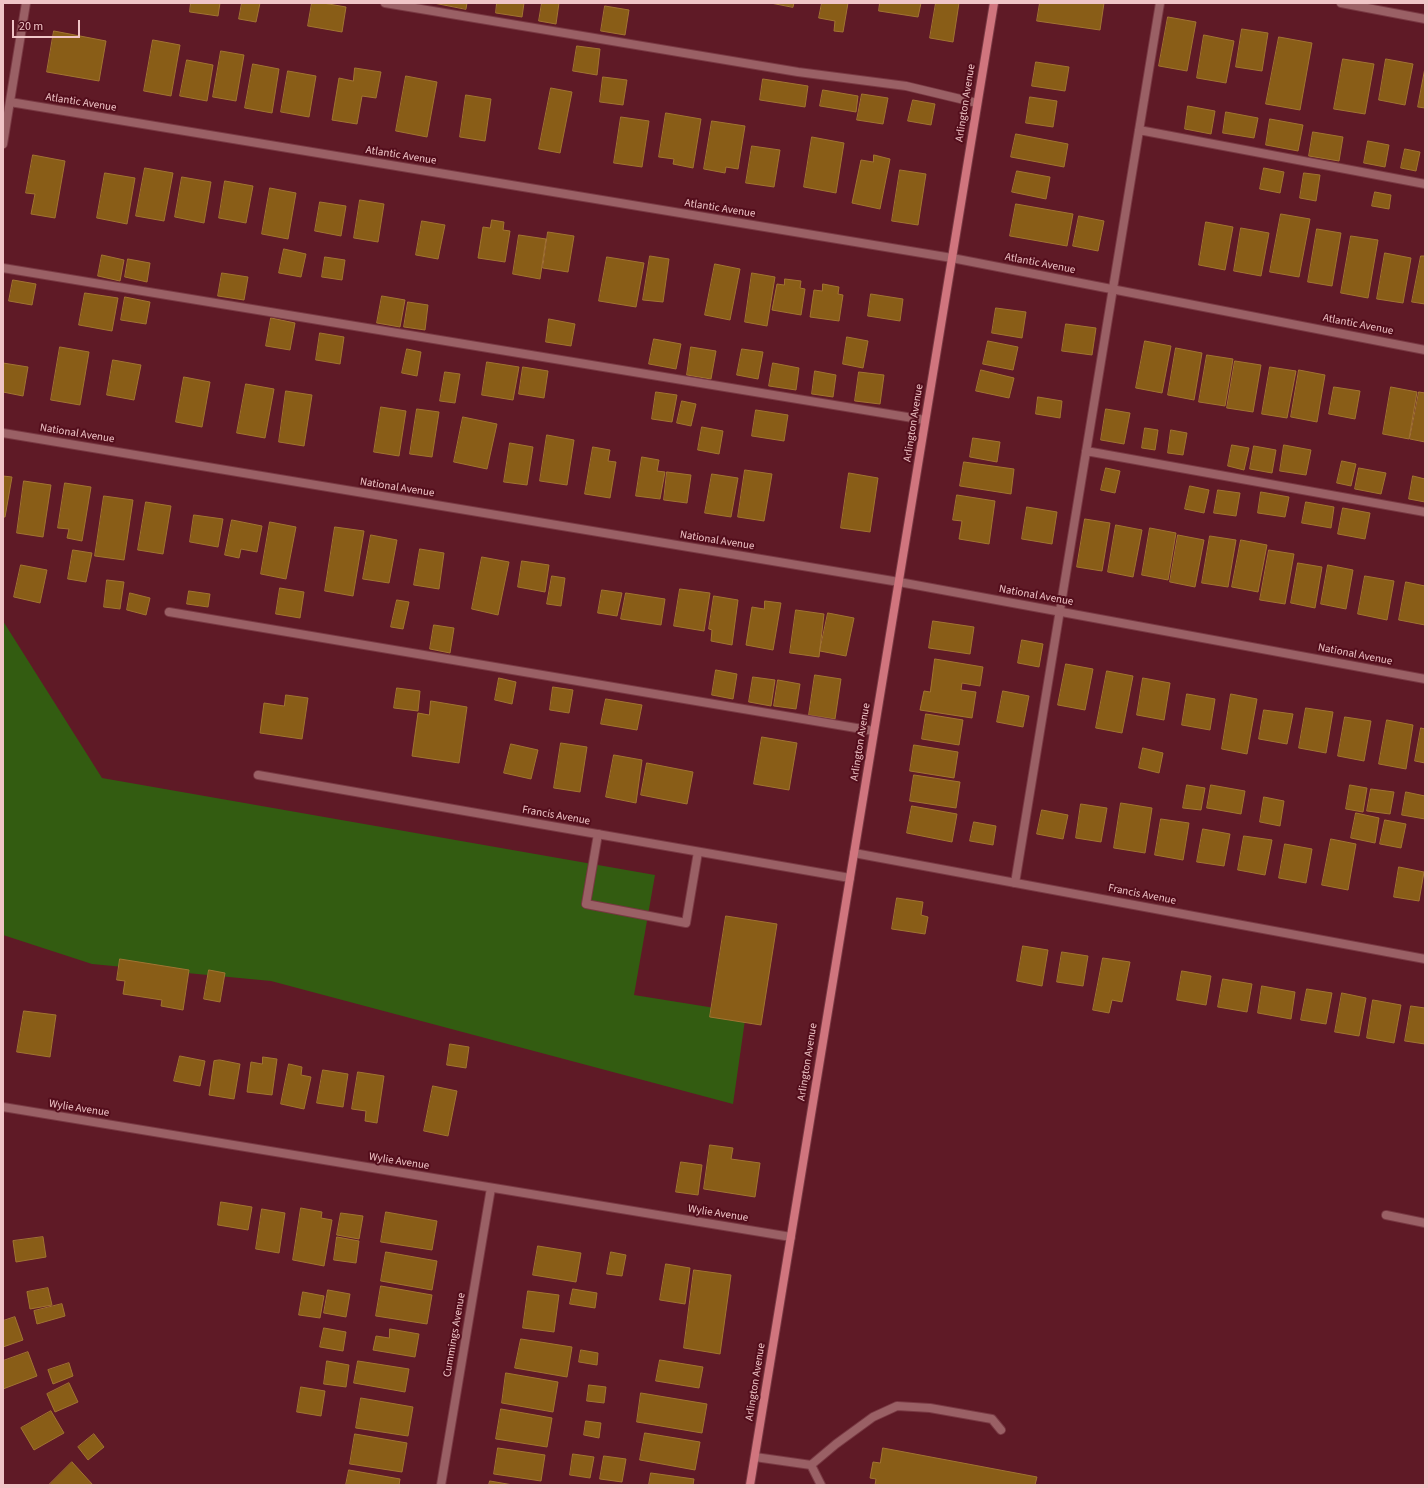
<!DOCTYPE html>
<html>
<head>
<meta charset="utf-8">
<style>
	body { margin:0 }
	#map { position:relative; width:1428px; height:1488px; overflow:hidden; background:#5f1a26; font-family:"Source Sans 3",sans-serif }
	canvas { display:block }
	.frame { position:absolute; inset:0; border:4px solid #f0c5c7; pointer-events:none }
	.scale { position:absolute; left:12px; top:20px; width:68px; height:18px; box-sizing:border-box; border:2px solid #f0c5c7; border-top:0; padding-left:5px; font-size:12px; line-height:14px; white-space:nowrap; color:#f0c5c7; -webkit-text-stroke:3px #530e1c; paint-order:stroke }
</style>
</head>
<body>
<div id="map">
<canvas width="1428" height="1488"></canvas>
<div class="frame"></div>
<div class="scale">20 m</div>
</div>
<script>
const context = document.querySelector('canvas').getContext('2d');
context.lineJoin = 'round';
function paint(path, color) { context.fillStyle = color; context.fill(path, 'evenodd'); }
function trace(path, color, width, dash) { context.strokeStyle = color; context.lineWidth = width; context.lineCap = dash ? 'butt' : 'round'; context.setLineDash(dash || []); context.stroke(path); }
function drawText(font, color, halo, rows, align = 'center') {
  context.font = font + ' "Source Sans 3",sans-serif'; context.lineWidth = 4; context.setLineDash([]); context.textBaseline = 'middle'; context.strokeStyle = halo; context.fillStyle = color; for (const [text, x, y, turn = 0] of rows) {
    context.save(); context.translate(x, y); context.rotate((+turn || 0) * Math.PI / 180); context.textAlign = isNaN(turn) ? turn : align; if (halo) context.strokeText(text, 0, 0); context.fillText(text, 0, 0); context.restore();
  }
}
paint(new Path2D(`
	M3,621L102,778L655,875L634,995L746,1013L733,1104L271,981L92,964L3,935Z`), '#335c11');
const building = new Path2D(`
	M191,3H220L218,16L190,12Z
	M242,3H260L256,22L239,19Z
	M312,3H323L346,7L342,32L308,26Z
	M434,3H467L466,9Z
	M497,3H524L522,17L496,13Z
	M542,3H559L556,24L539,21Z
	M771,3H794L793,7Z
	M822,3H848L843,32L834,31L835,21L819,18Z
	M880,3H921L918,17L879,11Z
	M936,3H959L953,42L930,38Z
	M1040,3H1104L1100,30L1037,21Z
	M605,6L629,10L625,35L601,31Z
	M1168,17L1196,22L1187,71L1159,66Z
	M1242,29L1268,33L1262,71L1236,67Z
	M54,31L106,41L99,81L47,72Z
	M1204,35L1234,41L1226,83L1197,78Z
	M1279,37L1312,43L1300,110L1266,104Z
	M153,40L180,45L171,96L144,91Z
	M577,46L600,49L597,75L573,71Z
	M221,51L244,55L236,101L213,97Z
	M1343,59L1374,64L1365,114L1334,109Z
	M1386,59L1413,64L1405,105L1379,100Z
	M187,60L213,65L207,101L180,96Z
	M1036,62L1069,67L1065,91L1032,86Z
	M253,64L279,69L272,113L245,108Z
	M355,68L381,72L376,98L362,96L357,124L332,120L339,78L353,81Z
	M1425,68V108L1418,107Z
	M288,71L316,76L309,117L281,112Z
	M406,76L437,82L427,137L396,131Z
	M603,77L627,80L623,105L600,102Z
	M763,79L808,86L805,107L760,100Z
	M551,88L572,92L560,153L539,149Z
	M823,90L858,96L856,112L820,106Z
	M862,94L888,98L883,124L857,120Z
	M466,95L491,99L485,141L460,137Z
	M1030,97L1057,101L1053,127L1026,123Z
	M913,100L935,104L931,125L908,121Z
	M1188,106L1215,111L1211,134L1185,129Z
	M1226,112L1258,118L1254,138L1223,133Z
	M666,113L701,119L693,168L673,164L674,159L659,157Z
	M621,117L649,121L642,167L614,163Z
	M1270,119L1303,125L1298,151L1266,145Z
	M712,121L745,126L738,169L726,167L725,173L704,169Z
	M1313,132L1343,137L1339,161L1309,156Z
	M1016,134L1068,144L1064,167L1011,157Z
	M812,137L844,143L836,193L804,187Z
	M1368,141L1389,145L1385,167L1364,163Z
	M752,146L780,150L774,187L746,183Z
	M1405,149L1420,152L1416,171L1401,168Z
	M33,155L65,161L55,218L31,214L35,194L26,193Z
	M874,155L890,159L880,209L852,203L861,160L873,162Z
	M145,168L173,173L164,221L136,216Z
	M1264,168L1284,172L1280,193L1260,189Z
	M900,170L926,174L918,225L892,221Z
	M1017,171L1050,177L1046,199L1012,192Z
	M105,173L135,178L127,224L97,218Z
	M1304,173L1320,175L1316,201L1300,198Z
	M182,177L211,182L204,223L175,217Z
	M225,181L253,186L246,223L219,218Z
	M270,188L296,193L288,239L262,234Z
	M1375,192L1391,195L1389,209L1372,206Z
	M360,200L384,204L378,242L354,238Z
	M320,202L346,206L341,236L315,231Z
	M1016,204L1073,214L1067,246L1010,236Z
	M1281,214L1310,219L1299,277L1270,272Z
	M1079,216L1104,221L1098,251L1073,246Z
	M492,220L504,222L503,230L510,231L505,262L478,258L483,227L490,228Z
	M422,221L445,225L438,259L416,255Z
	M1206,222L1233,227L1225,270L1199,265Z
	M1241,228L1269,233L1261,276L1234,271Z
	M1317,229L1341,233L1332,286L1308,282Z
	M548,232L574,236L568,272L543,268Z
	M519,235L546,239L540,279L513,274Z
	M1351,236L1378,240L1368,298L1341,293Z
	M284,249L306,254L301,277L279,273Z
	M1385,253L1411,258L1403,303L1377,299Z
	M102,255L124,260L120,281L98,276Z
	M650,256L669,259L663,302L643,300Z
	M1421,256H1425V304L1412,302Z
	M325,257L345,260L342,280L322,277Z
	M607,257L644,263L636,307L599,301Z
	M128,259L150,263L147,282L125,277Z
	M715,264L740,269L730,320L705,315Z
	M222,273L248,277L244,300L218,296Z
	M752,273L775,277L767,326L745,322Z
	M785,279L801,281L800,288L805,289L801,315L772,310L777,284L784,285Z
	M13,280L36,284L32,305L9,301Z
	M823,284L839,287L838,294L843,295L839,321L810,317L814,290L822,291Z
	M85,293L118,298L112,331L79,325Z
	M871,294L903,299L900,321L868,316Z
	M382,296L405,300L400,327L377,323Z
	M125,297L150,302L146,324L121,320Z
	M408,302L428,305L425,330L404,327Z
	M996,308L1026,312L1022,338L992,333Z
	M271,318L295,323L290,350L266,346Z
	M549,319L575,324L571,346L546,342Z
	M1066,324L1096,328L1092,355L1062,351Z
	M320,333L344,337L340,364L316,360Z
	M847,337L868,341L863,368L843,364Z
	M654,339L681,344L676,369L649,364Z
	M988,341L1018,347L1013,370L983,364Z
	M1145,341L1171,346L1162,393L1136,388Z
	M60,347L89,352L80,405L51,400Z
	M691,347L716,351L711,379L687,375Z
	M1176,348L1202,353L1194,400L1168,395Z
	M407,349L421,352L417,376L402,373Z
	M742,349L763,352L758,379L737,375Z
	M1207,355L1233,359L1225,406L1199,402Z
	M113,360L141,365L134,400L107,395Z
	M1235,361L1261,365L1253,412L1227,408Z
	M487,362L519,367L513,400L482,395Z
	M3,363L28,367L23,396L3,392Z
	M773,363L799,368L796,390L769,386Z
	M523,367L548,371L544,398L519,394Z
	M1270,367L1296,371L1287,418L1262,414Z
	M981,370L1014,378L1009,398L976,391Z
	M1299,370L1325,375L1317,422L1291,417Z
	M815,371L836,375L833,397L812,394Z
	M445,372L460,374L455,403L440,401Z
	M859,372L884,375L880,404L855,401Z
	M184,377L210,382L202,427L176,422Z
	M246,384L274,389L265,438L237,433Z
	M1334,387L1360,391L1355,419L1329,414Z
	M1391,387L1417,392L1409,439L1383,434Z
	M286,391L312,395L304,446L279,442Z
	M656,392L677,395L672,422L652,419Z
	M1419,392L1425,393V442L1410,439Z
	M1038,397L1062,401L1060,418L1036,414Z
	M682,401L696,404L691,426L677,423Z
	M381,407L406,411L399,456L374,452Z
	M417,409L439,412L432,457L410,454Z
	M1106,409L1130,413L1124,444L1101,440Z
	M756,410L788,415L784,441L752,436Z
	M463,417L497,424L487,469L454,462Z
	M702,427L723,431L719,454L698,450Z
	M1145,428L1158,430L1155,450L1142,448Z
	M1171,430L1187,433L1183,455L1168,453Z
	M547,435L574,440L567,485L540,481Z
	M973,438L1000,442L997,462L970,457Z
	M510,443L533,447L527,485L504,482Z
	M1232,445L1249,448L1244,470L1228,466Z
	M1284,445L1311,450L1306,475L1280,471Z
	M1254,446L1276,450L1272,473L1250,469Z
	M593,447L610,450L608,461L616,462L610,498L585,494Z
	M642,457L659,460L657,471L665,472L660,499L636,496Z
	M1342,461L1356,464L1351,486L1337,483Z
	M964,462L1014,469L1011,494L960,486Z
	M1106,468L1120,471L1115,493L1101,490Z
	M1359,468L1386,473L1381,494L1355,489Z
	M745,470L772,474L764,521L738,517Z
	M667,472L691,475L687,503L664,500Z
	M849,473L878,478L870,532L841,528Z
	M712,474L738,478L731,517L705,513Z
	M3,476L12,477L5,517H3Z
	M1413,476L1425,479V502L1409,499Z
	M24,481L51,485L43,537L17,533Z
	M65,483L91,487L82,541L67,538L69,529L58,528Z
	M1190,486L1209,490L1204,513L1185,509Z
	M1218,490L1240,493L1236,516L1214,513Z
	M1261,492L1289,497L1285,517L1258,513Z
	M957,495L995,501L989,544L959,539L962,521L953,520Z
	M104,496L133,500L124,560L95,556Z
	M146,502L171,506L163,554L138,550Z
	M1306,502L1334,507L1331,528L1302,523Z
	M1027,507L1057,512L1052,544L1022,539Z
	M1343,508L1370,513L1365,539L1338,534Z
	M194,515L223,519L218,547L190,542Z
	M1085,519L1110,523L1102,571L1077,567Z
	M232,520L262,526L257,552L241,549L239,558L225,555Z
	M270,522L296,527L286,579L261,574Z
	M1116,525L1142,530L1133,577L1108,572Z
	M335,527L364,531L353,596L325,591Z
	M1150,528L1176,533L1168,580L1142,575Z
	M371,535L397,540L389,583L363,579Z
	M1178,535L1204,540L1195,587L1170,582Z
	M1210,536L1236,540L1228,587L1202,583Z
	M1241,540L1267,545L1258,592L1232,587Z
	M420,549L444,553L439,589L414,585Z
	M73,550L92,553L86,582L68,579Z
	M1269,550L1294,554L1285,604L1260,600Z
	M482,557L509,562L498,615L472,609Z
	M522,561L549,565L545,592L518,587Z
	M1298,563L1322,567L1315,608L1291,603Z
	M21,565L47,570L40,603L14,597Z
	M1328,565L1353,570L1346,609L1321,604Z
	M552,576L565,578L561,606L547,604Z
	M1365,576L1394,581L1387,620L1358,614Z
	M107,580L124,582L120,609L104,607Z
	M1406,582L1425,586V625L1399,620Z
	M280,588L304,592L300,618L276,614Z
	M680,589L710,593L704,631L674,626Z
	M602,590L622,593L617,616L598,613Z
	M189,591L210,594L208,607L187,604Z
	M130,593L150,598L146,615L127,610Z
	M626,593L665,599L661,625L621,619Z
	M714,596L738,600L732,645L711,641L712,630L709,629Z
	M397,600L409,602L403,629L391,627Z
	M765,601L781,603L773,650L746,645L752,607L764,609Z
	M796,610L824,614L819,657L790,653Z
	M828,613L854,618L846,656L820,651Z
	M933,621L974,627L970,654L929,648Z
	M434,625L454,628L450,653L430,649Z
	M1022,640L1043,644L1039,667L1018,663Z
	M935,659L983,667L980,686L962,683L961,690L976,692L972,718L920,710L924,691L930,692Z
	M1066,664L1093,669L1085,710L1058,705Z
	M716,670L737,674L733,699L712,695Z
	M1107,671L1133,676L1122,733L1096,728Z
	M815,675L841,679L835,719L809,715Z
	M753,677L775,680L771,706L749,702Z
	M499,678L516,682L512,704L495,700Z
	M1143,678L1170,683L1164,720L1137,715Z
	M778,680L800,684L796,709L774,706Z
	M553,687L573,690L569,713L550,710Z
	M397,688L420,691L418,711L394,708Z
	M1003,691L1029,696L1023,727L997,722Z
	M1187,694L1215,699L1210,730L1182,725Z
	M1231,694L1257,699L1247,754L1222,749Z
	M286,695L308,698L302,739L260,733L264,703L284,706Z
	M606,699L642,705L637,730L601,724Z
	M431,701L467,707L459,763L412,756L418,713L429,715Z
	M1306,708L1333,712L1326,753L1299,748Z
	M1264,710L1293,714L1287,744L1259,739Z
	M926,714L963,720L959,745L922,739Z
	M1345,717L1371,721L1364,761L1338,756Z
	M1387,720L1413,725L1406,769L1379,764Z
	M1421,728L1425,729V763L1415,761Z
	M762,737L797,743L789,790L754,784Z
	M561,743L587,747L580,792L554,788Z
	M511,744L538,750L531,779L504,773Z
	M914,745L958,752L954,778L910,771Z
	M1143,748L1163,753L1159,773L1139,768Z
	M614,755L642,760L636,803L606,797Z
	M647,763L693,772L687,804L641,795Z
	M914,775L960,782L956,808L910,801Z
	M1187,785L1205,788L1201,810L1183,808Z
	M1211,785L1245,791L1241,814L1207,808Z
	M1350,785L1367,788L1363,812L1346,809Z
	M1371,789L1394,792L1390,814L1367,811Z
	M1406,792L1425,796V819L1402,815Z
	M1264,797L1284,801L1280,826L1260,822Z
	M1121,803L1152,808L1145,853L1114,848Z
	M1081,804L1107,808L1101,842L1076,838Z
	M912,806L957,814L952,842L907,833Z
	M1042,810L1068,815L1063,839L1037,834Z
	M1356,813L1379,818L1375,843L1351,838Z
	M1161,819L1189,823L1183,860L1155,855Z
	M1385,820L1406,824L1401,848L1380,844Z
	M974,822L996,826L993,845L970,841Z
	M1203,829L1230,834L1224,866L1197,862Z
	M1244,836L1272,840L1265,875L1238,870Z
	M1331,839L1356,844L1348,890L1322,885Z
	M1285,844L1312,849L1306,883L1279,878Z
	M1399,867L1424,872L1419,901L1394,897Z
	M897,898L923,902L921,915L928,917L925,934L892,929Z
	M726,916L777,924L761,1025L710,1017Z
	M1023,946L1048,950L1042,986L1017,981Z
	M1062,952L1088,956L1083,986L1057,982Z
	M1103,958L1130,962L1122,1002L1112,1000L1109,1013L1093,1010Z
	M120,959L189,970L183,1010L161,1006L162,1000L123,994L125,981L117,980Z
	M209,970L225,973L220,1002L204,999Z
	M1182,971L1211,976L1206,1005L1177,1000Z
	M1223,979L1252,984L1247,1012L1218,1007Z
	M1262,986L1295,992L1291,1019L1258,1013Z
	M1307,989L1332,993L1326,1024L1301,1020Z
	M1342,993L1366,998L1359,1036L1335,1032Z
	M1373,1000L1401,1005L1394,1043L1367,1038Z
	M1411,1006L1425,1008V1044L1405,1041Z
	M24,1011L56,1015L50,1057L17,1052Z
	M450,1044L469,1047L466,1068L447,1065Z
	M180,1056L205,1061L200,1086L174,1081Z
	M263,1057L277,1059L272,1095L247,1092L251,1062L262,1064Z
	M220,1060L240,1064L234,1099L209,1095L214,1061Z
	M289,1064L302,1067L301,1075L311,1077L304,1109L281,1104Z
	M323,1070L348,1074L343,1107L317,1103Z
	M358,1072L384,1076L377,1123L365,1121L366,1111L352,1109Z
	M433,1086L457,1091L448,1136L424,1131Z
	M710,1145L733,1148L731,1159L760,1163L755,1197L704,1189Z
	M681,1162L702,1165L698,1195L676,1192Z
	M221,1202L252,1207L248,1230L218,1225Z
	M301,1208L322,1212L321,1218L332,1220L324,1266L293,1260Z
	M262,1209L285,1213L279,1253L256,1249Z
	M386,1212L437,1221L432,1250L381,1242Z
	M341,1213L363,1216L359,1239L337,1235Z
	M43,1237L46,1257L16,1262L13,1241Z
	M337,1237L359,1241L356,1263L334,1260Z
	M538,1246L581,1253L576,1282L533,1275Z
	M386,1252L437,1261L432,1290L381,1281Z
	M611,1252L626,1255L622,1276L607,1274Z
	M666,1264L690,1268L685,1304L660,1300Z
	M694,1270L731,1275L720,1354L684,1348Z
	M381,1286L432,1295L427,1324L376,1316Z
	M48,1288L52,1305L30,1309L27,1292Z
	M573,1289L597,1293L595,1308L570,1304Z
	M328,1290L350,1294L346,1317L324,1313Z
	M528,1291L559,1295L554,1332L523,1328Z
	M303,1292L324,1296L320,1318L299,1315Z
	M62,1304L65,1316L37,1324L34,1311Z
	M15,1317L23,1340L3,1347V1321Z
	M324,1328L346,1332L343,1351L320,1347Z
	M390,1329L419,1334L415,1357L373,1350L376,1336L389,1338Z
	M521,1339L572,1347L567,1377L515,1368Z
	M581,1350L598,1353L597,1365L579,1362Z
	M28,1352L37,1376L3,1389V1361Z
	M660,1360L703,1367L699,1388L656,1381Z
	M327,1361L349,1365L346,1387L324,1384Z
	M358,1361L409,1369L405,1392L354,1383Z
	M69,1363L73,1376L53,1384L48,1370Z
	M506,1373L558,1382L553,1412L502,1403Z
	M69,1383L78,1402L55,1412L47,1394Z
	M589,1385L606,1387L604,1403L587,1401Z
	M301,1387L325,1391L321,1416L297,1412Z
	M641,1393L707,1404L702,1433L637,1422Z
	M361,1398L413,1407L408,1436L356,1428Z
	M501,1409L552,1418L547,1447L496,1439Z
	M51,1411L64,1433L34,1450L21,1428Z
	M586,1421L601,1423L599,1438L584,1435Z
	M645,1433L700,1442L695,1470L640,1460Z
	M94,1434L104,1447L88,1460L78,1447Z
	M355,1434L407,1443L402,1472L350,1464Z
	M498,1448L545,1455L541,1481L494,1474Z
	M883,1448L1037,1477L1035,1485H875L876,1479L870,1478L873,1462L880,1463Z
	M573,1454L594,1457L590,1478L570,1475Z
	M604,1456L626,1459L622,1482L600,1479Z
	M72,1462L93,1485H51L50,1484Z
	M349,1470L400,1479L399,1485H346Z
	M651,1473L694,1479L693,1485H649Z
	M490,1481L513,1485H489Z`);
paint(building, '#895d17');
trace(building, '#a17432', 1);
const lane = new Path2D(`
	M385,3L798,72L906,86L977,103
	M1139,130L1425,184
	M3,268L925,420
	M1086,451L1425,512
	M169,612L874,731
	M598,834L586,904L686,923L698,852
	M1015,883L1160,3
	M755,1457L811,1465L836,1444L873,1417L897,1406L930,1408L992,1419L1001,1430
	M811,1465L821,1485`);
const street = new Path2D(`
	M1341,3L1425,19
	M10,102L952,258L1425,350
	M3,144L26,3
	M3,433L899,582L1425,679
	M258,775L850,878
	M854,853L1425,959
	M3,1107L791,1237
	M1386,1215L1425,1223
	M441,1485L491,1188`);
const secondary = new Path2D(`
	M750,1485L994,3`);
trace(lane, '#793943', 10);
trace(street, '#793943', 10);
trace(secondary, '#793943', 10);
trace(lane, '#9a6065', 8);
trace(street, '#9a6065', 8);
trace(secondary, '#d0757e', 8);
drawText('11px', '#f0c5c7', '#530e1c', [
	["Atlantic Avenue",81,103,9],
	["Arlington Avenue",966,103,-81],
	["Atlantic Avenue",401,156,9],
	["Atlantic Avenue",720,209,9],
	["Atlantic Avenue",1040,264,11],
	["Atlantic Avenue",1358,325,11],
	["Arlington Avenue",914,423,-81],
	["National Avenue",77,434,9],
	["National Avenue",397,488,9],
	["National Avenue",717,541,9],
	["National Avenue",1036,596,10],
	["National Avenue",1355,655,11],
	["Arlington Avenue",861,742,-81],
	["Francis Avenue",556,816,10],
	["Francis Avenue",1142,895,11],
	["Arlington Avenue",808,1062,-81],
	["Wylie Avenue",79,1109,9],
	["Wylie Avenue",399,1162,9],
	["Wylie Avenue",718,1214,9],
	["Cummings Avenue",455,1335,-80],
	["Arlington Avenue",756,1382,-81]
]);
</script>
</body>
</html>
